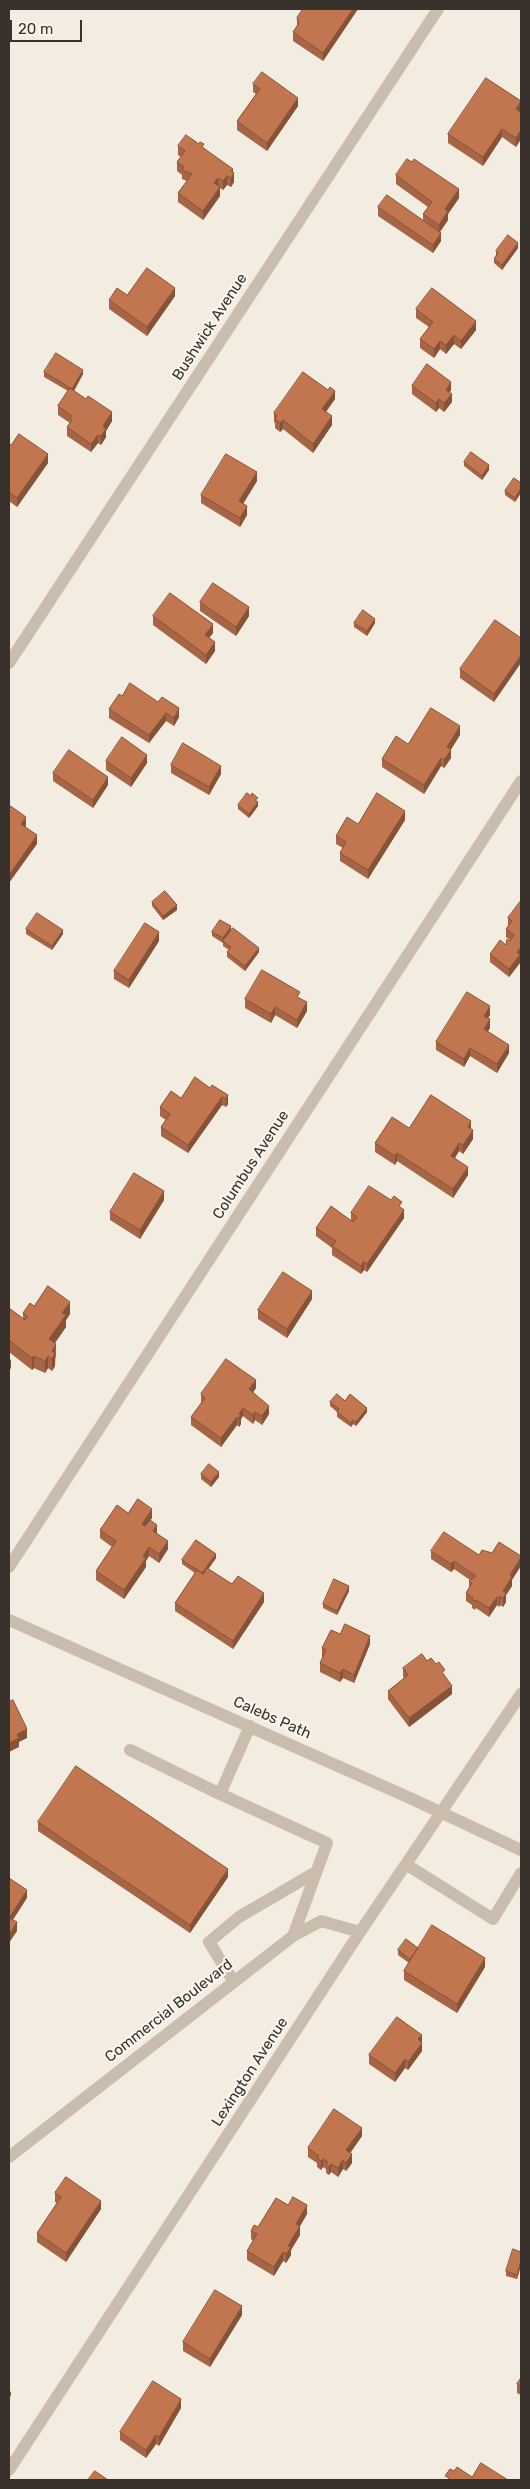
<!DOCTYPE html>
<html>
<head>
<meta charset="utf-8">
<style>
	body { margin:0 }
	#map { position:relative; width:530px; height:2489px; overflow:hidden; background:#f2ece1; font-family:Rubik,sans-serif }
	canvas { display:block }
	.frame { position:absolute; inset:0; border:10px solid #39312b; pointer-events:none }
	.scale { position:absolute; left:10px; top:20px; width:72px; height:22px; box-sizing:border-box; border:2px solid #39312b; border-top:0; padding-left:6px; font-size:15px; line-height:18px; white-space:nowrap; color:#39312b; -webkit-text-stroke:4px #faf5ed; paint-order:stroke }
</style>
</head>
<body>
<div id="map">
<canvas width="530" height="2489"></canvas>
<div class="frame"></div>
<div class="scale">20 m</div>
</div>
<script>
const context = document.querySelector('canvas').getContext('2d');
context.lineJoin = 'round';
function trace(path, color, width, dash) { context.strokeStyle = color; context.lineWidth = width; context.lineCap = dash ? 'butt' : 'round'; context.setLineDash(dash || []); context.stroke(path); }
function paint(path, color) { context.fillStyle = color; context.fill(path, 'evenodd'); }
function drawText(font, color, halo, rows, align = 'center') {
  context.font = font + ' Rubik,sans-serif'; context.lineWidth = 4.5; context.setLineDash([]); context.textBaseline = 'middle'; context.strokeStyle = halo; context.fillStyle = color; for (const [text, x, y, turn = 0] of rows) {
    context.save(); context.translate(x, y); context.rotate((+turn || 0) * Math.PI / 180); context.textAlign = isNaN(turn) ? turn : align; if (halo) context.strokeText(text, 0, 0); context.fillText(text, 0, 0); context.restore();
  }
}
trace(new Path2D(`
	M9,663L438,9
	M9,1567L521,781
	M9,1620L410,1798L521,1850
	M250,1726L220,1794L327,1843L293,1936
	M130,1750L220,1794
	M407,1865L493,1919L521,1873
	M234,1982L209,1942L239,1917L316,1872
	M9,2157L293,1936L321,1921L360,1932
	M9,2470L360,1932L521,1694`), '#cabdad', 12);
paint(new Path2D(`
	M358,9L323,61L293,41V32L297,26V18Z
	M253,84L298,106L267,151L237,130V121L256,94L253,92Z
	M521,110L520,112L521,113V139L516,147L502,137L483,166L448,143V134Z
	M178,146L204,148L233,172L234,182L231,187L227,185L223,190L220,188V196L203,220L178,202V193L187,181L182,179V175L177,171V162L181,157L178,155Z
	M396,175L459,198L448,214V220L440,232L441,241L433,253L378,216V207L423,221V214L428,207L396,184Z
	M518,248L502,270L494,263V259L496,256V251Z
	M127,295L175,296L147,336L109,309V300Z
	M416,309L476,330L461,349L454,344L446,354L440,349L434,358L420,348V339L429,327L416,318Z
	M44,372L83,374L74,391L112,421L106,431V437L101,445L98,443L91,452L67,436V427L70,423L58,415V406L68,391L44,377Z
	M412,386L451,390L450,392L452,402L444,412L439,408L436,412L412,394Z
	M335,399L326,412L332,425L313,453L283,429L280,432L275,428V423L274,422V413Z
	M9,444L48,463L17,507L9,501Z
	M464,462L489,470L482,480L464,466Z
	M257,481L243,504L247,515L240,527L201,503V495Z
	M521,483L515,502L505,495V491Z
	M200,602L249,616L236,636L200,611Z
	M153,616L213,633L209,638L215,651L206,664L153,625Z
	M354,623H375L367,636L354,627Z
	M521,638L494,702L460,678V669Z
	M122,696L179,717L174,726L166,721L149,743L109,718V709Z
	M460,735L451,749V758L444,768L441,766L424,794L382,767V759L408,744Z
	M106,761L147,763L131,787L106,770Z
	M171,765L221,774L209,795L171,773Z
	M53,773L108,785L93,808L53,781Z
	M258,801V806L249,818L238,809V805Z
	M405,820L368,879L340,861V853L343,848L336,844V836L358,824Z
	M152,902L177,910L163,920L152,906Z
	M521,903V955L520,957V963L509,977L490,962V954L506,945L510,940L506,937V929L508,926V918Z
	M26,929L63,934L52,950L26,934Z
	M231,931L227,936L259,952L245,971L227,957V952L229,950L223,946V943L212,936V932Z
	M159,941L129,988L114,979V971Z
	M300,998L307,1011L297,1028L275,1015L271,1023L245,1008V999Z
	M490,1015L488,1018L490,1028L487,1032L509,1053L497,1073L470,1056L464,1067L436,1050V1042Z
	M210,1088L228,1095V1104L226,1107L222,1105L188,1153L161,1136V1127L166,1120L160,1116V1107L181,1098Z
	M409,1128L471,1129L473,1139L463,1154L459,1151L455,1158L468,1175L453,1198L397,1161L395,1165L375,1152V1143Z
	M164,1200L140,1239L110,1220V1212Z
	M402,1208L404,1218L367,1272L364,1270L361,1274L332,1255V1248L316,1236V1228L351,1220V1213Z
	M312,1299L287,1338L258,1319V1310Z
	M34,1306L70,1314L66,1320V1327L55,1343L56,1356L55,1358V1366L52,1371L48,1368L45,1373L34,1368L32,1370L9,1352V1308L23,1318V1313Z
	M256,1388L253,1392L269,1414L262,1425L255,1420L253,1424L243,1416L241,1419V1424L239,1427L237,1425L221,1447L191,1425V1417L201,1403V1394Z
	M345,1401L367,1412L356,1426L353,1424L351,1427L337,1417V1412L330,1406V1402Z
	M201,1474L219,1477L211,1487L201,1479Z
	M128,1513L152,1518L150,1520L157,1533L168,1549L159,1563L149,1556L146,1561V1567L124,1599L96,1580V1571L112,1547L100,1538V1530Z
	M431,1551L512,1580V1586L506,1595V1602L503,1607L500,1605L499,1607L497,1605L489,1617L476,1608L475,1610L472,1608V1605L466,1601V1593L469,1588V1581L470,1580L454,1569L451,1572L431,1559Z
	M216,1558L208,1569L232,1584L264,1602L233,1649L175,1611V1603L195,1573L182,1564V1560Z
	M349,1591L337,1615L323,1608V1604Z
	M370,1644L354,1683L343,1678L340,1682L320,1672V1663L323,1657H322V1648Z
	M427,1661L445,1677L452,1694L409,1727L388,1699V1691L404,1679L403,1676V1668Z
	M38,1822L228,1877L190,1933L38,1831Z
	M418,1947L485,1967L457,2013L404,1980V1971L409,1963L398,1955V1950Z
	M422,2042V2051L408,2070L405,2068L395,2082L369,2064V2055Z
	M362,2136L350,2153L352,2163L346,2171L343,2169L338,2177L331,2172L329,2175L326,2173V2169L323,2167L321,2170L317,2167V2163L308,2157V2148Z
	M55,2193L101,2209L66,2262L37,2242V2233L57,2203L55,2202Z
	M288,2205L307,2214L300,2226V2235L291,2250V2255L286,2263L283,2261L274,2276L247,2260V2251L253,2241L251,2239V2231L258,2227Z
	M521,2252V2265L517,2279L506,2276V2271Z
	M242,2315L210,2367L183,2351V2342Z
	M521,2378V2395L517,2393V2384Z
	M181,2408L159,2446L156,2444L146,2458L120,2440V2432Z`), '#a66545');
paint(new Path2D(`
	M353,9H358L323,61V53Z
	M298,98V106L267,151V143Z
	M521,101V110L516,118V109Z
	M502,129V137L483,166V157Z
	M521,130V139L516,147V138Z
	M233,169V175L234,173V182L231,187V171Z
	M227,176V185L223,190V181Z
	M218,178V186L214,183Z
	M220,187V196L203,220V211Z
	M459,189V198L448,214V220L439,233V225L445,209Z
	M441,233V241L433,253V245Z
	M518,243V248L502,270V265Z
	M175,288V296L147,336V327Z
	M476,321V330L461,349V341Z
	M454,335V344L446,354V345Z
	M440,341V349L434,358V349Z
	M83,370V374L72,394V389Z
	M451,382V390L446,398V390Z
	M335,391V399L322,417V409Z
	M452,394V402L444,412V403Z
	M439,399V408L436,412V403Z
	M112,412V421L106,431V437L101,445V436L103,426Z
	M332,416V425L313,453V444Z
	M283,420V429L280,432V423Z
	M98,435V443L91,452V444Z
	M48,454V463L17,507V498Z
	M489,465V470L482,480V476Z
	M257,472V481L239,510V501Z
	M521,488V493L515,502V498Z
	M247,506V515L240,527V518Z
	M249,607V616L236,636V627Z
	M375,619V623L367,636V631Z
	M213,624V633L205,643V635Z
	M215,642V651L206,664V655Z
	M521,655V663L494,702V694Z
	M179,708V717L174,726V718Z
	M166,713V721L149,743V735Z
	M460,726V735L447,756V747Z
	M451,750V758L444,768V760Z
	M147,755V763L131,787V778Z
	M441,758V766L424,794V785Z
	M221,766V774L209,795V787Z
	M108,777V785L93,808V800Z
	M258,802V806L249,818V814Z
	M405,811V820L368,879V870Z
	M26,817V826L21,833V824Z
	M37,835V844L9,883V875Z
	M177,905V910L163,920V916Z
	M231,926V931L223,943V938Z
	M63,930V934L52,950V946Z
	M159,932V941L129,988V980Z
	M521,947V955L520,957V963L509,977V969L517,952Z
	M259,948V952L245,971V966Z
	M307,1002V1011L297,1028V1020Z
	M490,1006V1015L484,1024V1016Z
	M275,1007V1015L271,1023V1014Z
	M490,1019V1028L484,1038V1029Z
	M509,1045V1053L497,1073V1064Z
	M470,1048V1056L464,1067V1059Z
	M228,1095V1104L226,1107V1099Z
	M222,1097V1105L188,1153V1145Z
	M471,1121V1130L468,1127Z
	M473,1130V1139L463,1154V1145Z
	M459,1143V1151L451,1164V1156Z
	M397,1153V1161L395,1165V1156Z
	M468,1167V1175L453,1198V1189Z
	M164,1191V1200L140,1239V1230Z
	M404,1210V1218L367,1272V1264Z
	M364,1261V1270L361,1274V1266Z
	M312,1291V1299L287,1338V1329Z
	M70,1302V1314L66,1320V1327L49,1351V1339L62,1313Z
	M56,1344L55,1366L52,1371V1351Z
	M34,1356V1368L32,1370V1358Z
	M48,1356V1368L45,1373V1361Z
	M11,1359V1368L9,1371V1362Z
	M256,1380V1388L249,1398V1389Z
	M269,1406V1414L262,1425V1416Z
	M243,1408V1416L241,1419V1424L239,1427V1414Z
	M367,1408V1412L356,1426V1422Z
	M255,1412V1420L253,1424V1415Z
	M237,1417V1425L221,1447V1438Z
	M353,1420V1424L351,1427V1423Z
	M219,1472V1477L211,1487V1482Z
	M152,1509V1518L142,1532V1524Z
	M157,1525V1533L153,1531Z
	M168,1541V1549L159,1563V1554Z
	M149,1547V1556L146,1561V1567L124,1599V1590L143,1556Z
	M216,1554V1558L202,1578V1573Z
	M521,1557V1566L512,1580V1586L506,1595V1602L503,1607V1591L510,1575Z
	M454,1561V1569L451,1572V1564Z
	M349,1586V1591L337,1615V1611Z
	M264,1593V1602L233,1649V1641Z
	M500,1596V1605L499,1607V1598Z
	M497,1597V1605L489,1617V1608Z
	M370,1636V1644L354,1683V1675Z
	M343,1669V1678L340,1682V1673Z
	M452,1686V1694L409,1727V1718Z
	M27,1729V1738L19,1742V1747L9,1752V1743L17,1734Z
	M228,1869V1877L190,1933V1925Z
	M27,1890V1898L9,1926V1918Z
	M17,1922V1931L9,1943V1935Z
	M485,1958V1967L457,2013V2004Z
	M422,2035V2043L418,2039Z
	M422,2043V2051L408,2070V2062Z
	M405,2059V2068L395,2082V2073Z
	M362,2128V2136L346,2159V2150Z
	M352,2154V2163L346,2171V2163Z
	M323,2159V2167L321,2170V2161Z
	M343,2160V2169L338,2177V2168Z
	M331,2164V2172L329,2175V2167Z
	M101,2201V2209L66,2262V2253Z
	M307,2205V2214L300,2226V2235L291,2250V2255L286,2263V2254L288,2246L296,2224Z
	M283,2252V2261L274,2276V2267Z
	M521,2260V2265L517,2279V2275Z
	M242,2306V2315L210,2367V2359Z
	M11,2391V2395L9,2399V2394Z
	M181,2399V2408L159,2446V2437Z
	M156,2435V2444L146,2458V2450Z`), '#875338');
const building = new Path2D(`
	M303,9H353L323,53L293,32L299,23L297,18Z
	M262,72L298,98L267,143L237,121L260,89L253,84Z
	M486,78L521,101L516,109L521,113V130L516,138L502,129L483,157L448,134Z
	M186,135L199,144L200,142L204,144L202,147L233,169L231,171L234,173L231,178L227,176L223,181L218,178L214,183L220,187L203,211L178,193L192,174L182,170L184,167L177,162L185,151L178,146Z
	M407,159L412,162L414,159L459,189L445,209L448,211L439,225L423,214L432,202L396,175Z
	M387,195L441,233L433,245L378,207Z
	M508,235L518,243L502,265L494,259L498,253L496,251Z
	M147,268L175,288L147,327L109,300L117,288L127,295Z
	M432,288L476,321L461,341L454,335L446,345L440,341L434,349L420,339L433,322L416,309Z
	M56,353L83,370L72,389L44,372Z
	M427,364L451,382L446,390L452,394L444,403L439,399L436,403L412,386Z
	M303,372L328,390L330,387L335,391L322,409L332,416L313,444L283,420L280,423L275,419L277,416L274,413Z
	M70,388L86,399L88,396L112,412L103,426L106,429L101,436L98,435L91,444L67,427L72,420L70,418L72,416L58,406Z
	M19,434L48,454L17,498L9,492V444L11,445Z
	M471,452L489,465L482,476L464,462Z
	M226,454L257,472L239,501L247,506L240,518L201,495Z
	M514,478L521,483V488L515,498L505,491Z
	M213,583L249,607L236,627L200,602Z
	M170,593L213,624L205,635L215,642L206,655L153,616Z
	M363,610L375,619L367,631L354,623Z
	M495,620L521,638V655L494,694L460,669Z
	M130,683L158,702L162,697L179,708L174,718L166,713L149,735L109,709L119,694L122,696Z
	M431,708L460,726L447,747L451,750L444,760L441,758L424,785L382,759L396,736L408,744Z
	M122,737L147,755L131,778L106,761Z
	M183,743L221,766L209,787L171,765Z
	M69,750L108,777L93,800L53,773Z
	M247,793L251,796L252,793L258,798L255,800L258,802L249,814L238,805Z
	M377,793L405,811L368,870L340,853L346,842L336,836L347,817L358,824Z
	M9,805L26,817L21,824L37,835L9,875Z
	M165,891L177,905L163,916L152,902Z
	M520,902L521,903V947L517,952L520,955L509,969L490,954L500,940L506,945L507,939L510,941L514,935L506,929L512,921L508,918Z
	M37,913L63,930L52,946L26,929Z
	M220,920L231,926L223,938L212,932Z
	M145,923L159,932L129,980L114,971Z
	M233,928L259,948L245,966L227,952L231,947L223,941Z
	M262,970L300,992L297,997L307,1002L297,1020L275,1007L271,1014L245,999Z
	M467,992L490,1006L484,1016L490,1019L484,1029L509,1045L497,1064L470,1048L464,1059L436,1042Z
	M195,1077L210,1088L212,1085L228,1095L226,1099L222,1097L188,1145L161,1127L170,1114L160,1107L171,1091L181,1098Z
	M431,1095L471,1121L468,1127L473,1130L463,1145L459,1143L451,1156L468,1167L453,1189L397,1153L395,1156L375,1143L392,1117L409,1128Z
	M134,1173L164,1191L140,1230L110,1212Z
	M369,1186L391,1200L394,1196L402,1202L399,1206L404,1210L367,1264L364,1261L361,1266L332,1246L336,1241L316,1228L331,1206L353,1222L357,1217L351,1213Z
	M283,1272L312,1291L287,1329L258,1310Z
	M48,1286L70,1302L62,1313L66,1315L49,1339L56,1344L52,1351L55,1354L52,1359L48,1356L45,1361L34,1356L32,1358L9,1340V1308L25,1320L28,1317L23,1313L30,1303L34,1306Z
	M226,1359L256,1380L249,1389L269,1406L262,1416L255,1412L253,1415L243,1408L239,1414L241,1415L239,1418L237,1417L221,1438L191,1417L205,1398L201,1394Z
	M337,1394L345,1401L350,1394L367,1408L356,1422L353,1420L351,1423L337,1412L339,1409L330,1402Z
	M209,1464L219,1472L211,1482L201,1474Z
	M138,1499L152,1509L142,1524L145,1526L150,1520L157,1525L153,1531L168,1541L159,1554L149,1547L143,1556L146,1558L124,1590L96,1571L116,1541L100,1530L117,1505L128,1513Z
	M444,1532L479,1555L482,1550L492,1553L499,1542L521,1556V1557L510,1575L512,1577L503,1591L506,1593L503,1599L500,1596L499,1598L497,1597L489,1608L476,1600L475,1601L472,1600L473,1598L466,1593L472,1583L469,1581L476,1576L454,1561L451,1564L431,1551Z
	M196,1540L216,1554L202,1573L182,1560Z
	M207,1568L232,1584L238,1576L264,1593L233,1641L175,1603L197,1570L203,1574Z
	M334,1579L349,1586L337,1611L323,1604Z
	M345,1624L370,1636L354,1675L343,1669L340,1673L320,1663L326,1650L322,1648L331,1630L340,1634Z
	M422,1654L427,1661L431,1658L436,1664L439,1662L445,1670L442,1672L452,1686L409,1718L388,1691L408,1675L403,1668Z
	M13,1700L27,1729L17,1734L19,1738L9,1743V1702Z
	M76,1766L228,1869L190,1925L38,1822Z
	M9,1878L27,1890L9,1918L17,1922L9,1935Z
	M432,1925L485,1958L457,2004L404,1971Z
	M406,1939L418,1948L410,1959L398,1950Z
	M397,2017L422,2035L418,2039L422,2043L408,2062L405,2059L395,2073L369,2055Z
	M334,2109L362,2128L346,2150L352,2154L346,2163L343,2160L338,2168L331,2164L329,2167L326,2164L328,2162L323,2159L321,2161L317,2158L319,2156L308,2148Z
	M66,2177L101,2201L66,2253L37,2233L61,2197L55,2193Z
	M293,2197L307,2205L296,2224L300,2226L288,2246L291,2247L286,2254L283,2252L274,2267L247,2251L257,2234L251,2231L254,2225L258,2227L276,2198L288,2205Z
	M513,2249L521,2252V2260L517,2275L506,2271Z
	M215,2290L242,2306L210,2359L183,2342Z
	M521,2378V2387L517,2384Z
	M153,2381L181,2399L159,2437L156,2435L146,2450L120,2432Z
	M481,2463L508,2480H447L449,2478L445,2476L450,2469L454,2471L457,2467L472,2477Z
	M95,2471L108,2480H88Z`);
paint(building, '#c17650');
trace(building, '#875338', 1);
drawText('15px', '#39312b', '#faf5ed', [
	["Bushwick Avenue",210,327,-57],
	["Columbus Avenue",251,1165,-57],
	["Calebs Path",272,1718,24],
	["Commercial Boulevard",169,2011,-38],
	["Lexington Avenue",250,2072,-57]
]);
</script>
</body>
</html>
